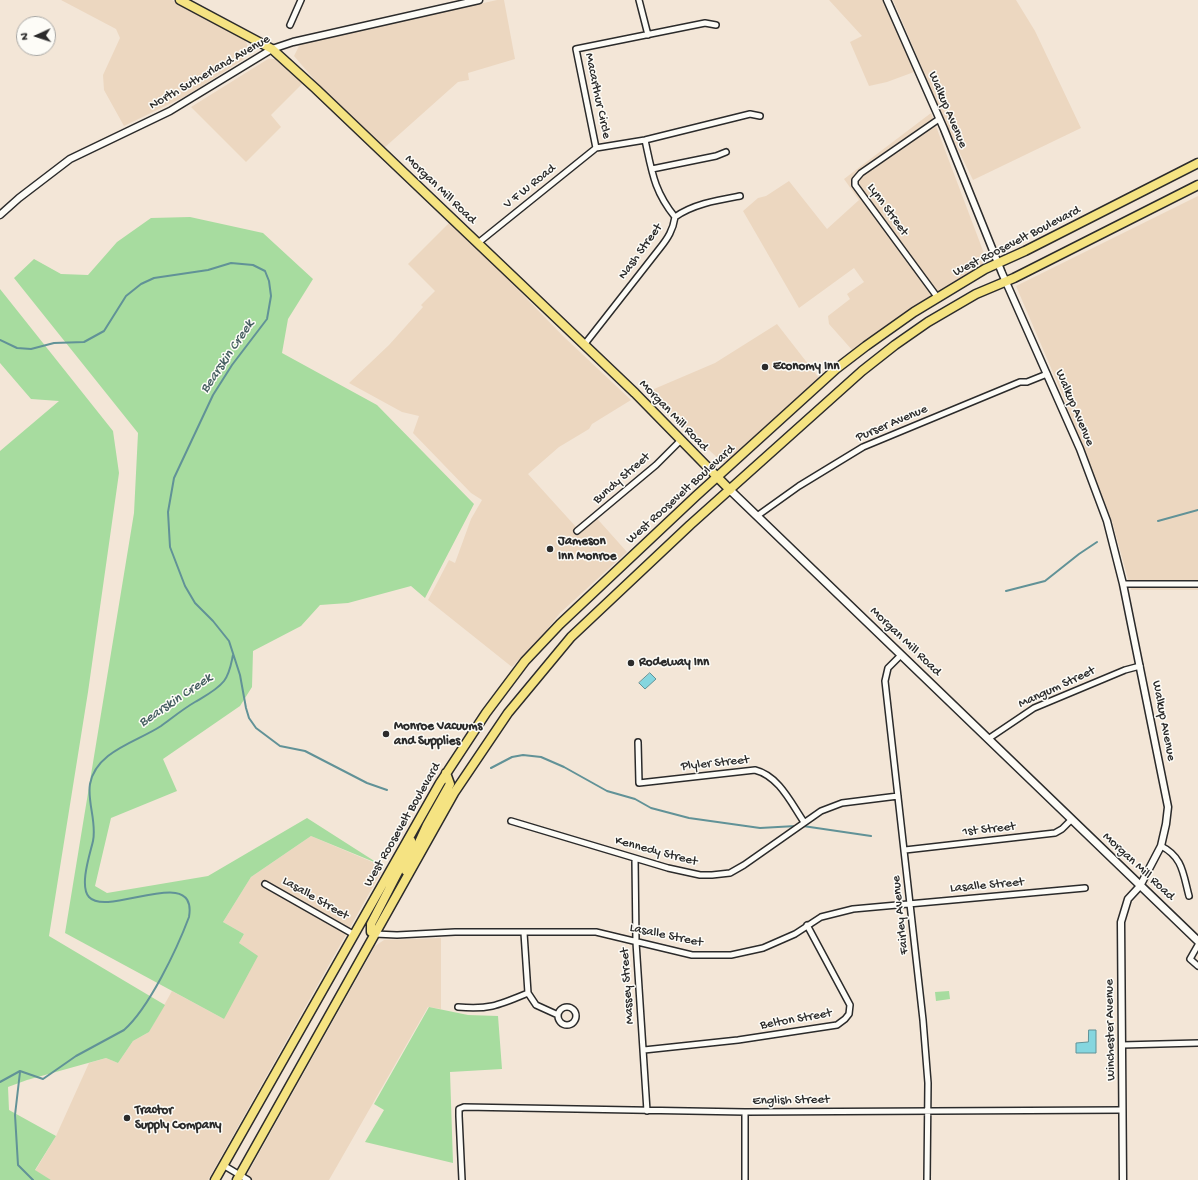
<!DOCTYPE html>
<html>
<head>
<meta charset="utf-8">
<style>
	body { margin:0 }
	#map { position:relative; width:1198px; height:1180px; overflow:hidden; background:#f3e6d7; font-family:"Gochi Hand",sans-serif }
	canvas { display:block }
	.north { position:absolute; left:16px; top:16px; width:40px; height:40px; box-sizing:border-box; background:#fdfcf7; border:1px solid #a9a8a5; border-radius:50%; rotate:267deg; font-size:11px; font-weight:700; line-height:16px; text-align:center; color:#2b2b2b }
	.north::after { content:''; display:block; margin:auto; width:14px; height:18px; background:#2b2b2b; clip-path:polygon(50% 0,100% 100%,50% 72%,0 100%) }
</style>
</head>
<body>
<div id="map">
<canvas width="1198" height="1180"></canvas>
<div class="north">N</div>
</div>
<script>
const context = document.querySelector('canvas').getContext('2d');
context.lineJoin = 'round';
function paint(path, color) { context.fillStyle = color; context.fill(path, 'evenodd'); }
function trace(path, color, width, dash) { context.strokeStyle = color; context.lineWidth = width; context.lineCap = dash ? 'butt' : 'round'; context.setLineDash(dash || []); context.stroke(path); }
function drawText(font, color, halo, rows, align = 'center') {
  context.font = font + ' "Gochi Hand",sans-serif'; context.lineWidth = 3; context.setLineDash([]); context.textBaseline = 'middle'; context.strokeStyle = halo; context.fillStyle = color; for (const [text, x, y, turn = 0] of rows) {
    context.save(); context.translate(x, y); context.rotate((+turn || 0) * Math.PI / 180); context.textAlign = isNaN(turn) ? turn : align; if (halo) context.strokeText(text, 0, 0); context.fillText(text, 0, 0); context.restore();
  }
}
paint(new Path2D(`
	M61,0H172L244,37L248,47L244,59L213,79L186,96L124,126L104,90L103,75L120,38L116,29Z
	M497,0H504L515,59L468,73L469,80L458,82L384,148L319,85L294,56L300,44Z
	M829,0H885L914,72L887,82L869,86L850,42L862,36Z
	M893,0H1016L1035,31L1081,128L973,180L949,131Z
	M268,59H276L303,83L271,115L281,127L246,162L191,107Z
	M931,113L985,256L982,267L944,288L897,319L853,351L829,324L828,316L850,299L847,294L864,282L854,268L799,308L743,211L758,198L766,196L789,181L827,229L859,200L844,179Z
	M1198,196V590H1131L1112,521L1063,396L1016,286Z
	M451,221L563,336L631,400L592,424L589,429L559,447L528,474L576,527L593,514L627,552L560,613L542,636L512,667L428,600L449,560L455,563L471,519L482,500L471,493L413,433L419,416L402,412L349,383L389,345L423,307L421,305L435,291L408,264Z
	M777,324L819,378L756,436L726,462H722L660,405L653,396L654,389L715,363Z
	M311,836L384,867L208,1180H51L35,1171L56,1136L89,1063L106,1058L118,1063L133,1041L149,1032L172,991L224,1019L239,943L244,934L223,922L251,877Z
	M441,938V1009L428,1007L329,1180H244L375,946L384,940Z`), '#ecd7c0');
paint(new Path2D(`
	M190,217L263,233L313,279L288,319L282,353L377,405L474,504L425,598L411,586L348,603L320,605L301,626L253,651L252,687L240,706L163,759L177,791L111,818L95,886L107,893L208,876L307,818L379,864L311,836L251,877L223,922L244,934L239,943L258,956L224,1019L65,933L134,513L138,433L14,278L34,259L61,274L88,275L117,242L151,218Z
	M0,289L113,431L119,473L88,692L49,936L165,1005L149,1032L133,1041L118,1063L106,1058L27,1080L8,1087L9,1110L56,1136L35,1170L51,1180H0V451L59,401L31,399L0,363Z
	M949,991L950,999L936,1001L935,992Z
	M429,1007L468,1015L498,1016L502,1069L450,1072L453,1163L365,1142L384,1110L374,1104Z`), '#a7dc9f');
const water = new Path2D(`
	M650,673L656,679L645,689L639,683Z
	M1089,1030H1096V1053H1076V1043L1088,1042Z`);
paint(water, '#85d6df');
trace(water, '#619297', 1);
trace(new Path2D(`
	M0,340L17,348L31,349L54,343L84,342L104,331L126,296L141,284L154,278L208,270L231,263L253,265L265,271L269,281L271,296L267,319L232,365L213,395L174,478L168,512L170,547L185,586L195,603L213,621L229,641L240,675L246,708L249,718L256,728L280,746L305,751L367,783L387,790
	M1158,521L1198,510
	M1006,591L1045,581L1079,554L1097,542
	M491,768L512,757L523,755L541,757L564,767L607,791L635,799L651,808L689,818L760,828L796,826
	M803,826L871,836
	M20,1072L15,1115L18,1165L33,1180
	M0,1082L20,1071L43,1079L76,1056L124,1030C149,1008 177,949 189,917C198,863 108,918 89,897C79,886 90,854 93,841C97,822 87,802 90,784C96,751 137,742 161,726C172,718 183,709 195,702C205,696 217,690 224,681C230,673 231,664 233,655`), '#619297', 2);
const minor = new Path2D(`
	M639,0L648,35
	M290,25L301,0
	M596,148L576,49L705,23L716,25
	M652,169L716,156L726,152
	M675,217C693,204 718,200 740,196
	M478,243L596,148L645,140L750,114L760,116
	M938,298L855,185V180L861,173L939,119
	M584,345L660,248C668,238 673,230 675,217C654,191 652,172 645,140
	M757,516L799,486L863,447L1020,382H1027L1047,374
	M577,531L656,465L680,441
	M1123,584H1198
	M901,655L888,668L885,681L923,1020L928,1083L927,1180
	M988,739L1034,708L1125,670L1140,666
	M638,742L639,783L755,770C779,776 791,803 804,822
	M511,821L668,868L700,875H712L730,873L744,865L821,811L842,803L898,796
	M1161,846C1183,857 1183,874 1189,896
	M905,850L1055,833L1062,829L1071,820
	M635,859L636,942L647,1111
	M265,884L353,934
	M524,933L528,993L536,1005L558,1015
	M375,934L397,935L455,932H596L692,955H731L763,948L795,934L821,917L853,909L1085,888
	M1198,945L1190,959L1198,966
	M458,1007C489,1010 499,1005 528,993
	M558 1016a9 9 0 1 1 18 0a9 9 0 1 1-18 0Z
	M1122,1045L1198,1043
	M644,1050L738,1040L837,1025L845,1019L849,1014L850,1005L807,925
	M223,1165L248,1180
	M462,1180L459,1116V1109L464,1107L745,1112L1122,1110
	M745,1180V1112`);
const tertiary = new Path2D(`
	M887,0L944,129L1002,273L1080,449L1107,521L1123,584L1168,807L1166,824L1161,846L1140,886L1128,899L1121,922L1123,1180
	M0,215L19,198L70,159L170,111L272,49L293,42L479,0`);
const secondary = new Path2D(`
	M730,490L1198,941`);
const primary = new Path2D(`
	M180,0L272,49L316,89L635,393L730,490`);
const trunk = new Path2D(`
	M406,871L427,825L450,784L446,773
	M375,934L371,932V924L398,872L411,841
	M215,1180L440,783L486,713L525,661L560,624L696,496L836,369L866,346L914,312L985,269L1025,251L1198,163
	M237,1180L454,793L508,713L571,637L690,525L862,371L895,345L928,322L976,294L1014,278L1198,185`);
trace(minor, '#2b2b2b', 8);
trace(tertiary, '#2b2b2b', 9);
trace(secondary, '#2b2b2b', 10);
trace(primary, '#2b2b2b', 11);
trace(trunk, '#2b2b2b', 11);
trace(minor, '#fdfcf7', 5);
trace(tertiary, '#fdfcf7', 6);
trace(secondary, '#fdfcf7', 7);
trace(primary, '#f5e382', 8);
trace(trunk, '#f5e382', 8);
for (const [x, y, r, color] of [
	[765,367,4,"#2b2b2b"],
	[550,549,4,"#2b2b2b"],
	[631,663,4,"#2b2b2b"],
	[386,734,4,"#2b2b2b"],
	[127,1118,4,"#2b2b2b"]
]) { const dot = new Path2D(); dot.arc(x, y, r, 0, 2 * Math.PI); context.fillStyle = color; context.fill(dot); trace(dot, '#fdfcf7', 1.5); }
drawText('13px', '#2b2b2b', '#fdfcf7', [
	["North Sutherland Avenue",210,73,-30],
	["Macarthur Circle",597,96,78],
	["Walkup Avenue",947,110,67],
	["V F W Road",530,187,-39],
	["Morgan Mill Road",440,190,44],
	["Lynn Street",887,210,54],
	["West Roosevelt Boulevard",1017,242,-27],
	["Nash Street",641,252,-54],
	["Walkup Avenue",1074,408,67],
	["Morgan Mill Road",673,416,46],
	["Purser Avenue",892,424,-23],
	["Bundy Street",622,479,-41],
	["West Roosevelt Boulevard",681,495,-42],
	["Morgan Mill Road",905,642,44],
	["Mangum Street",1057,688,-25],
	["Walkup Avenue",1163,721,79],
	["Plyler Street",715,764,-6],
	["West Roosevelt Boulevard",403,825,-60],
	["1st Street",989,830,-6],
	["Kennedy Street",656,852,15],
	["Morgan Mill Road",1138,867,43],
	["Lasalle Street",987,886,-5],
	["Lasalle Street",315,899,30],
	["Fairley Avenue",901,915,-96],
	["Lasalle Street",666,936,12],
	["Massey Street",628,986,-94],
	["Belton Street",796,1020,-10],
	["Winchester Avenue",1111,1030,-91],
	["English Street",791,1101,-1]
]);
drawText('bold 13px', '#2b2b2b', '#fdfcf7', [
	["Economy Inn",773,367],
	["Jameson",558,542],
	["Inn Monroe",558,557],
	["Rodeway Inn",639,663],
	["Monroe Vacuums",394,727],
	["and Supplies",394,742],
	["Tractor",135,1111],
	["Supply Company",135,1126]
], 'left');
drawText('italic 14px', '#465e61', '#fdfcf7', [
	["Bearskin Creek",228,357,-56],
	["Bearskin Creek",176,701,-34]
]);
</script>
</body>
</html>
